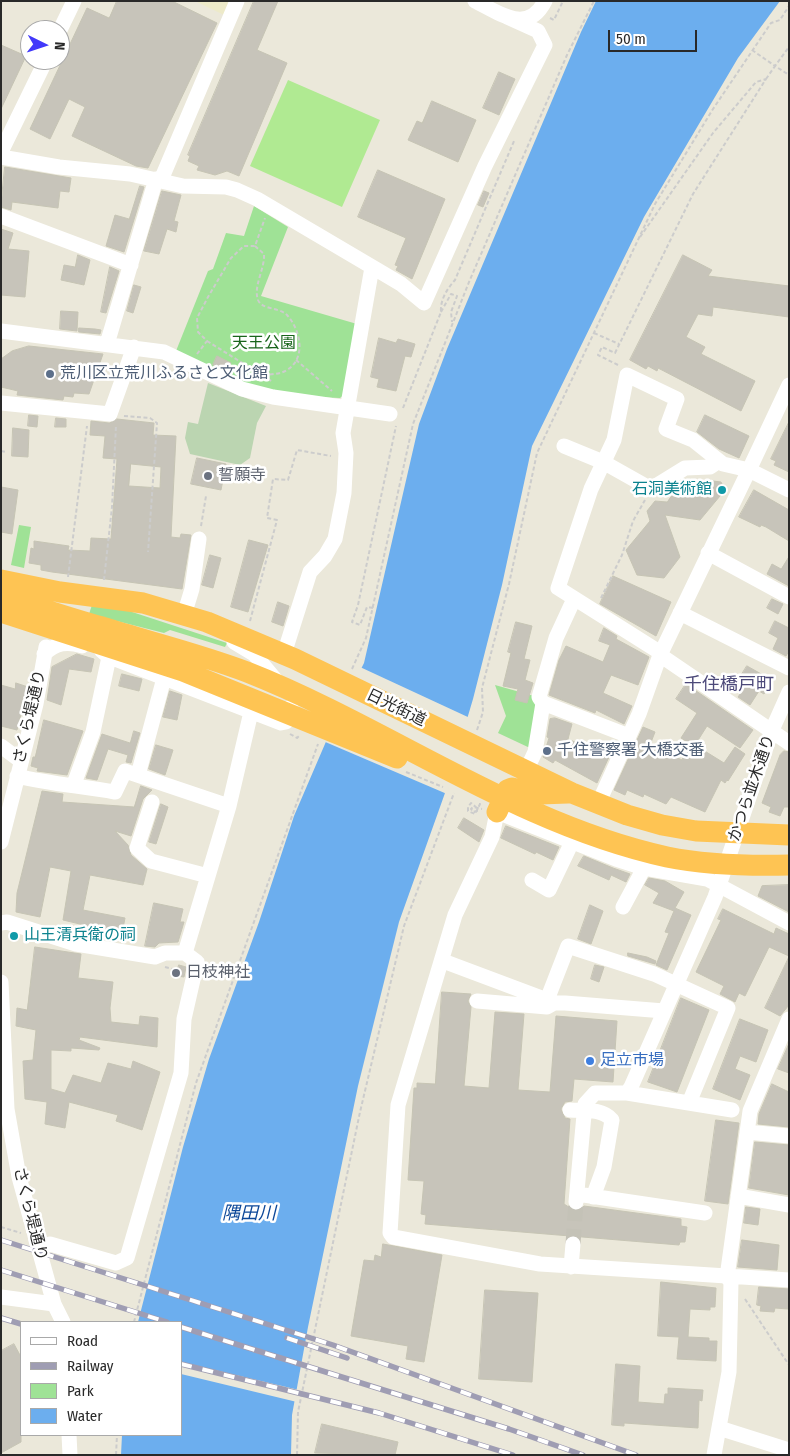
<!DOCTYPE html>
<html>
<head>
<meta charset="utf-8">
<style>
	body { margin:0 }
	#map { position:relative; width:790px; height:1456px; overflow:hidden; background:#ebe8da; font-family:"Fira Sans Condensed",sans-serif }
	canvas { display:block }
	.frame { position:absolute; inset:0; border:2px solid #292929; pointer-events:none }
	.legend { position:absolute; left:20px; top:1321px; width:162px; height:115px; box-sizing:border-box; background:#fff; border:1px solid #a9a9a9; margin:0; padding:6px 9px; list-style:none; font-size:15px; color:#292929 }
	.legend li { display:flex; align-items:center; gap:10px; height:25px }
	.legend b { width:25px; border:1px solid #a9a9a9 }
	.north { position:absolute; left:20px; top:20px; width:50px; height:50px; box-sizing:border-box; background:#fff; border:1px solid #a9a9a9; border-radius:50%; rotate:94deg; font-size:14px; font-weight:700; line-height:20px; text-align:center; color:#292929 }
	.north::after { content:''; display:block; margin:auto; width:18px; height:22px; background:#4239fa; clip-path:polygon(50% 0,100% 100%,50% 72%,0 100%) }
	.scale { position:absolute; left:608px; top:30px; width:89px; height:22px; box-sizing:border-box; border:2px solid #292929; border-top:0; padding-left:6px; font-size:15px; line-height:18px; white-space:nowrap; color:#292929; -webkit-text-stroke:4px #fff; paint-order:stroke }
</style>
</head>
<body>
<div id="map">
<canvas width="790" height="1456"></canvas>
<div class="frame"></div>
<ul class="legend">
<li><b style="height:6px;background:#fff"></b>Road</li>
<li><b style="height:6px;background:#9f9db3"></b>Railway</li>
<li><b style="height:14px;background:#9fe296"></b>Park</li>
<li><b style="height:14px;background:#6caeee"></b>Water</li>
</ul>
<div class="north">N</div>
<div class="scale">50 m</div>
</div>
<script>
const context = document.querySelector('canvas').getContext('2d');
context.lineJoin = 'round';
function paint(path, color) { context.fillStyle = color; context.fill(path, 'evenodd'); }
function trace(path, color, width, dash) { context.strokeStyle = color; context.lineWidth = width; context.lineCap = dash ? 'butt' : 'round'; context.setLineDash(dash || []); context.stroke(path); }
function drawText(font, color, halo, rows, align = 'center') {
  context.font = font + ' "Fira Sans Condensed","Noto Sans JP",sans-serif'; context.lineWidth = 5; context.setLineDash([]); context.textBaseline = 'middle'; context.strokeStyle = halo; context.fillStyle = color; for (const [text, x, y, turn = 0] of rows) {
    context.save(); context.translate(x, y); context.rotate((+turn || 0) * Math.PI / 180); context.textAlign = isNaN(turn) ? turn : align; if (halo) context.strokeText(text, 0, 0); context.fillText(text, 0, 0); context.restore();
  }
}
paint(new Path2D(`
	M195,1H230L224,15Z`), '#edeac9');
paint(new Path2D(`
	M254,206L288,227L261,296L357,324L345,394L340,398L290,396L248,386L176,351L208,271L213,269L226,233L244,236Z
	M19,525L31,527L24,568L11,565Z
	M92,605L123,609L227,643L225,647L170,630L164,633L89,614Z
	M495,685L534,696L536,706L530,748L498,733L506,716Z`), '#9fe296');
paint(new Path2D(`
	M208,383L266,406L257,423L250,458L240,465L190,454L185,438L188,422L198,424Z`), '#bbd5b1');
paint(new Path2D(`
	M288,80L380,120L342,207L250,166Z`), '#b0ea92');
paint(new Path2D(`
	M596,1H780L738,58L644,217L532,446L502,585L473,699L445,793L399,922L358,1086L308,1327L292,1415L291,1455H121L122,1435H181V1322H138L183,1147L209,1059L259,922L294,816L334,723L364,663L419,424L447,349L581,32Z`), '#6caeee');
paint(new Path2D(`
	M360,667L470,718L447,794L323,741Z
	M181,1362L299,1390L297,1402L181,1374Z`), '#ebe8da');
const building = new Path2D(`
	M117,1H172L217,23L148,168L136,166L72,136L85,107L69,99L50,139L30,129L87,8L109,18Z
	M254,1H278L257,50L287,63L239,176L227,171L215,175L197,170L199,166L188,161L190,156L188,155Z
	M1,45L26,56L1,109Z
	M499,72L515,79L499,115L483,108Z
	M432,101L476,120L458,162L408,140L417,121L422,123Z
	M5,167L71,178L69,192L60,191L58,208L12,202L11,210L1,207Z
	M378,170L445,199L412,279L396,270L398,266L395,265L406,238L358,217Z
	M140,186L144,187L124,252L106,246L115,215L129,219Z
	M162,191L181,195L174,221L178,222L176,232L167,229L159,254L144,251Z
	M484,191L489,193L483,207L478,205Z
	M1,229L13,233L8,249L29,251L25,297L1,295Z
	M78,255L90,260L84,285L61,280L64,265L75,267Z
	M683,255L712,270L708,276L789,286V317L713,307L712,316L698,314L686,337L705,347L701,354L755,381L741,411L658,368L657,371L648,366L646,369L630,360Z
	M110,267L119,271L106,313L101,312Z
	M134,285L141,287L133,313L127,311Z
	M61,311L78,312L77,331L60,329Z
	M79,328L95,329L101,330L100,334L79,332Z
	M379,338L396,343L398,339L415,344L411,357L405,356L396,391L377,387L379,379L371,377Z
	M29,346L103,354L89,394L74,393L73,397L64,396L63,400L17,395L18,391L1,387V359L12,351Z
	M217,356L231,363L226,371L213,365Z
	M29,415L38,416L37,427L28,426Z
	M705,415L749,436L739,458L719,449L697,432Z
	M56,418L66,419V427H55Z
	M117,419L154,423L153,435L176,436L171,537L180,538L181,534L191,535L182,589L52,572L41,570V565L29,563L31,548L34,549V541L69,546L68,550L90,551L91,538L111,539L117,459L103,458L105,436L90,435L91,421L109,423ZM131,464L161,467L160,488L129,486Z
	M789,422V472L774,465L776,461L771,459Z
	M13,428L29,430L28,457L12,456Z
	M197,458L226,464L221,490L191,484Z
	M682,481L710,484L713,481L721,482L725,490L700,520L665,515L680,557L664,578L637,575L626,550L650,521L647,511L655,501L667,502Z
	M1,487L18,490L12,534L1,532Z
	M754,490L789,510V541L766,527L761,525L760,527L739,517Z
	M249,540L268,545L248,612L231,607Z
	M210,555L221,558L213,588L202,585Z
	M789,557V586L767,574L772,564L781,569Z
	M613,576L671,602L656,636L600,604Z
	M772,599L783,604L778,614L767,608Z
	M278,602L289,606L283,626L272,622Z
	M775,621L789,628V651L786,656L773,649L778,638L769,633Z
	M516,622L532,626L524,659L530,660L525,680L533,683L527,703L515,700L518,689L503,686L511,653L508,652Z
	M604,628L617,636L616,639L649,657L638,685L611,675L603,693L632,706L624,724L596,710L595,713L549,695L559,660L566,646L603,662L610,645L599,641Z
	M77,654L94,659L91,672L69,669L61,705L47,700L52,667Z
	M747,666L772,680L764,694L759,691L750,705L738,697L747,684L739,679Z
	M122,674L142,679L139,691L119,686Z
	M16,683L28,687L17,730L1,726V685L15,689Z
	M686,684L753,730L740,748L707,726L695,745L724,763L735,747L745,754L728,781L727,780L725,783L721,780L705,812L671,797L666,804L644,794L643,797L627,790L625,795L614,790L643,727L655,732L650,745L682,760L689,743L681,738L697,713L676,699Z
	M170,691L182,695L177,720L163,717Z
	M555,718L572,724L568,739L609,757L597,783L555,760L553,763L543,757L549,738L547,737L550,719Z
	M44,720L83,731L67,775L37,771L38,768L31,766L33,757H35Z
	M134,731L140,733L131,763L126,762L128,755L108,749L97,780L86,778L102,734L130,743Z
	M156,745L173,750L165,775L149,769Z
	M784,751L789,752V807H784L780,816L769,812L771,807L762,803L780,755Z
	M141,786L152,790L143,799L131,836L115,831L128,845L131,855L147,869L143,885L90,875L83,910L125,918L121,939L97,935L96,938L82,936L84,925L63,920L71,871L50,867L40,917L16,912L17,893L42,791L63,794L62,802L134,807Z
	M161,804L168,807L156,844L149,842Z
	M464,818L484,830L479,842L458,828Z
	M506,826L559,847L553,860L536,852L535,854L501,838Z
	M584,856L613,868L630,874L626,882L611,875L609,880L578,866Z
	M649,878L665,881L684,892L675,908L691,915L667,970L656,965L669,933L665,932L674,911L653,903L659,893L645,885Z
	M789,885V912L758,896L762,886Z
	M154,903L183,909L180,922H184L178,942L159,943L155,947L145,946Z
	M590,905L603,911L591,944L578,939Z
	M723,909L774,934L776,928L789,934V956L769,947L745,996L739,993L735,1002L720,994L724,986L696,972L721,920L718,919Z
	M35,947L81,954L78,978L113,982L110,1008L111,1022L139,1025L140,1016L158,1018L157,1047L80,1037L79,1040L100,1048L99,1050L71,1048V1051L51,1050V1089L65,1093L73,1075L101,1083L108,1063L131,1069L133,1061L160,1072L142,1130L116,1121L118,1115L69,1102L65,1128L45,1124L47,1102L25,1099L23,1061L33,1060L36,1030L16,1026L17,1008L27,1010Z
	M628,953L647,957L656,961L655,964L628,956Z
	M789,957V1005L780,1016L765,1008Z
	M179,965L186,967L184,977L176,976Z
	M595,965L604,967L599,982L591,979Z
	M442,992L471,994L468,1001L471,1007L464,1086L489,1088L495,1012L524,1014L518,1090L550,1092L556,1016L617,1021L613,1082L574,1079L572,1101L565,1102L561,1109L565,1118L570,1119L564,1204L575,1211L580,1210L584,1206L681,1219V1226L687,1227L685,1242H680L679,1245L425,1224L426,1215L421,1214L424,1181L408,1180L414,1088H417V1083L435,1084Z
	M681,998L709,1010L677,1092L648,1082Z
	M740,1019L768,1030L756,1062L740,1056L735,1069L750,1075L740,1100L713,1089Z
	M789,1044V1073L778,1069Z
	M772,1084L789,1092V1127L758,1124L759,1114Z
	M716,1120L739,1123L728,1204L705,1201Z
	M755,1142L789,1145V1195L749,1188Z
	M746,1207L760,1209L758,1225L744,1223Z
	M742,1240L779,1245L777,1270L738,1267Z
	M383,1244L442,1255L424,1362L406,1359L408,1346L351,1336L364,1260L374,1261L375,1255L381,1257Z
	M661,1282L716,1288L715,1307H710V1310L690,1309L688,1337L709,1338V1341H717L716,1361L677,1359L679,1337L658,1336Z
	M759,1287L789,1289L788,1309L775,1308L774,1312L760,1311L761,1306L757,1305Z
	M485,1290L538,1293L532,1382L479,1379Z
	M14,1344L21,1357V1442L1,1453V1351Z
	M616,1364L640,1366L638,1402L664,1404L665,1394H668V1388L703,1390L702,1401L699,1400L698,1428L624,1423V1426L612,1425Z
	M322,1424L398,1442L395,1455L315,1453Z`);
paint(building, '#c7c4ba');
trace(building, '#c6c4b4', 1);
trace(new Path2D(`
	M573,1244L576,1202`), '#c4c2b7', 15, [15, 8]);
trace(new Path2D(`
	M550,18L554,20L563,1
	M752,50L775,66L789,47
	M766,79L775,66L789,75
	M255,246L264,254C265,269 253,286 258,300C262,310 279,307 287,315C300,329 307,358 287,370C279,375 270,374 261,375
	M441,312L451,294L457,296L451,312L452,322
	M594,333L619,344
	M207,341L273,382
	M197,354L207,341L198,332L197,318L208,297L231,258L244,246H255L265,218
	M296,360L332,391
	M618,365L598,355L602,347L615,353L693,194L766,79L756,82L713,133L640,237
	M403,408L441,312C440,300 447,289 455,280L514,141
	M124,416L150,418L157,423L148,552
	M1,451L7,452
	M201,526L206,496
	M68,577L87,426
	M104,580L112,507L116,426
	M601,598L622,555L633,521L645,500
	M373,608L367,607L360,625L352,622L358,605L396,426
	M250,621L277,520L267,518L273,479L288,480L297,450L331,456
	M352,669L366,638L413,424L469,282L567,55L594,1
	M477,730L483,712L482,688L509,584L537,453L655,204L713,109L771,23L780,20L789,6
	M290,734L297,738L300,735
	M406,772L443,787
	M479,804H480L475,814L468,811V807L471,803L477,808V811L473,812L471,809L473,807L482,809
	M165,967L176,970
	M1,1227L21,1233
	M745,1299L789,1365
	M134,1322L196,1083L318,744
	M116,1455L117,1435
	M297,1455L298,1412L360,1112L404,926L454,793`), '#ccc', 2, [4, 2.5]);
trace(new Path2D(`
	M475,1C499,13 528,35 545,1
	M60,30L74,1
	M1,152L46,60
	M1,157L59,167L130,174L183,186L226,187L237,190L257,199L374,268
	M161,180L237,1
	M1,216L131,265
	M1,331L164,352L242,389L273,397L390,414
	M107,344L156,179
	M1,403L110,414L134,347
	M564,446L603,462L651,489L685,468L710,467L719,461
	M708,553L789,597
	M574,599L556,638L539,697L543,703L629,736
	M680,613L789,668
	M184,615L192,589L199,539
	M234,642L254,654L280,685
	M661,653L558,588L591,489L614,440L627,375L677,399L666,429L693,440L723,464L749,470L789,385
	M44,654C56,643 67,641 82,646
	M284,654L310,572L325,556L335,539L344,493L346,453L343,433L371,273L374,268L401,284L424,303L485,166L545,45L538,31L507,17
	M660,655L789,743
	M115,659L281,723L286,722L290,718L291,707
	M1,746L21,761
	M526,771L535,752L543,703
	M138,775L164,678
	M17,776C49,784 82,786 115,792L125,771L229,806
	M74,784L93,732L109,657L101,650
	M152,802L137,848L151,861L208,876
	M598,804L639,714L660,655L749,470L789,490
	M1,842L36,704L46,647
	M532,880L549,890L572,842
	M623,907L644,868
	M1,923L7,922L76,944L155,957L165,953H185
	M789,923L707,879L644,868L616,859L497,812L492,837L455,915L398,1105L390,1233L393,1237L540,1264L789,1280
	M443,961L547,1000L568,946L654,974L728,1008L689,1103
	M1,982L7,1109L19,1177L54,1304L63,1322
	M477,1001L547,1007L554,1003H565L664,1011
	M627,1093L732,1110
	M570,1110C584,1111 602,1108 612,1120L604,1167L593,1197
	M747,1132L789,1136
	M577,1194L705,1213
	M738,1196L789,1205
	M576,1202L585,1104L595,1093H627L631,1087L715,897L772,730L789,692
	M39,1250L50,1244L116,1263L127,1258L181,1073L184,1019L197,962L185,953L229,806L251,712
	M571,1267L573,1244
	M1,1297L54,1304
	M719,1428L789,1450
	M69,1435L70,1455
	M714,1455L729,1372L731,1282L727,1277L750,1111L789,1019`), '#fff', 15);
trace(new Path2D(`
	M1,580L60,592L143,603L207,622L295,659L572,793L627,815L662,825L696,831L789,835
	M1,596C35,606 68,618 102,627C150,642 200,654 247,672C389,728 516,824 667,857C707,865 748,866 789,865
	M1,612L183,671L397,758
	M497,812L507,790L512,788L540,794L568,793`), '#fec453', 21);
const rail = new Path2D(`
	M1,1240L333,1345L636,1455
	M1,1270L167,1322
	M1,1318L21,1324
	M181,1327L509,1429L583,1455
	M287,1338L347,1358
	M181,1364L379,1413L513,1455`);
trace(rail, '#9f9db3', 5.5);
trace(rail, '#fff', 4, [11]);
for (const [x, y, r, color] of [
	[50,374,5,"#5c6f8a"],
	[208,476,5,"#6b7280"],
	[722,490,5,"#0f9aa8"],
	[547,751,5,"#5c6f8a"],
	[14,936,5,"#0f9aa8"],
	[176,973,5,"#6b7280"],
	[590,1061,5,"#3f7fe0"]
]) { const dot = new Path2D(); dot.arc(x, y, r, 0, 2 * Math.PI); context.fillStyle = color; context.fill(dot); trace(dot, '#fff', 2); }
drawText('16px', '#19651b', '#fff', [
	["天王公園",264,344]
]);
drawText('16px', '#4e5e75', '#fff', [
	["荒川区立荒川ふるさと文化館",60,374],
	["千住警察署 大橋交番",557,751]
], 'left');
drawText('16px', '#5b616d', '#fff', [
	["誓願寺",218,476],
	["日枝神社",186,973]
], 'left');
drawText('16px', '#0d838f', '#fff', [
	["石洞美術館",712,490],
	["山王清兵衛の祠",24,936,"left"]
], 'right');
drawText('16px', '#292929', '#fff', [
	["日光街道",396,708,26],
	["さくら堤通り",30,717,-77],
	["かつら並木通り",752,788,-71],
	["さくら堤通り",30,1214,76]
]);
drawText('16px', '#366cbe', '#fff', [
	["足立市場",600,1061]
], 'left');
drawText('18px', '#4c4979', '#fff', [
	["千住橋戸町",729,685]
]);
drawText('italic 18px', '#0d4899', '#fff', [
	["隅田川",249,1214]
]);
</script>
</body>
</html>
